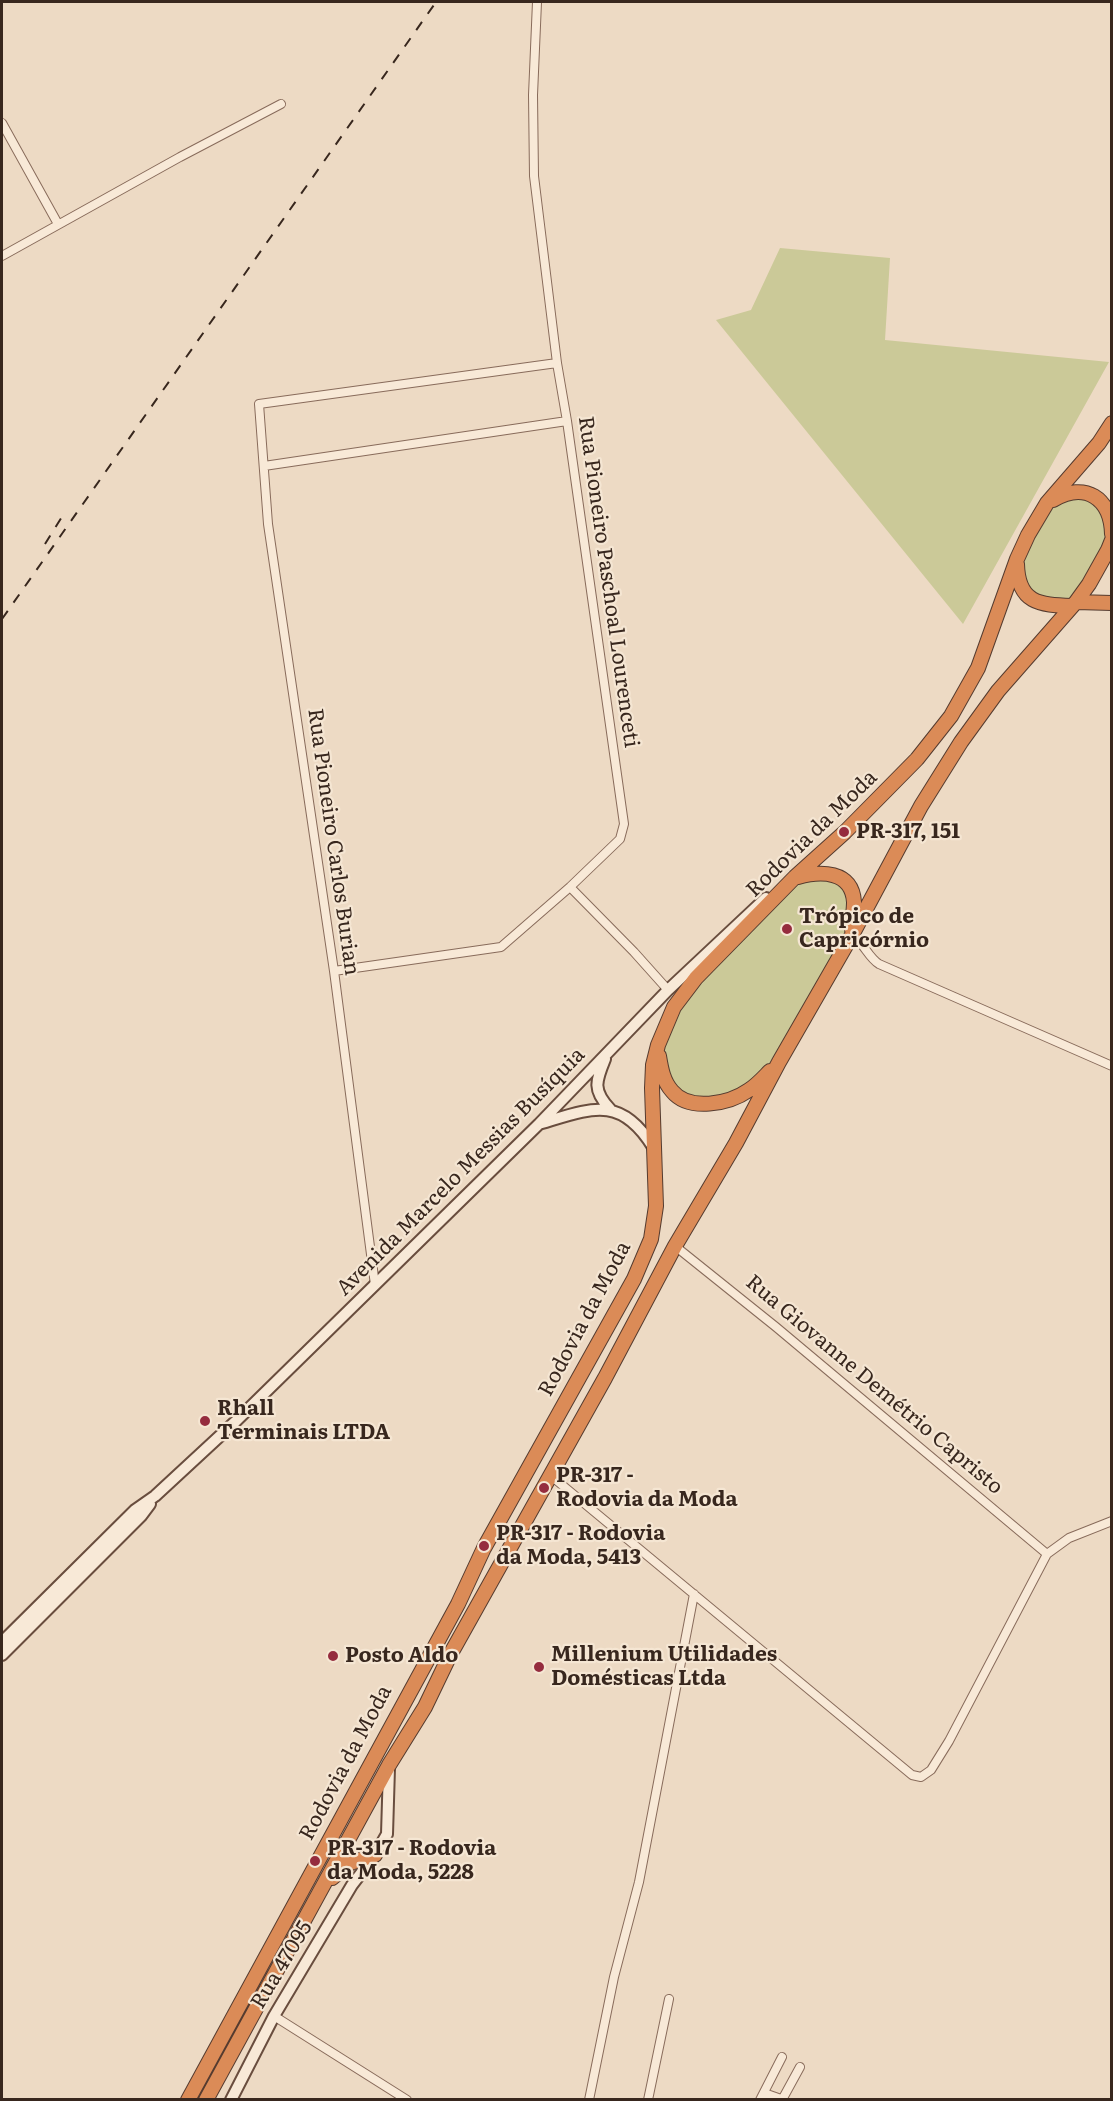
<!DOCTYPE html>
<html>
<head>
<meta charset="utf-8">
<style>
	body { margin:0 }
	#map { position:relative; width:1113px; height:2101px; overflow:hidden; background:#eddac4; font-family:Literata,serif }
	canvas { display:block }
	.frame { position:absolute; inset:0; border:3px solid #38271e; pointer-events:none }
</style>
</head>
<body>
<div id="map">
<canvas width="1113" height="2101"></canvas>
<div class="frame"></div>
</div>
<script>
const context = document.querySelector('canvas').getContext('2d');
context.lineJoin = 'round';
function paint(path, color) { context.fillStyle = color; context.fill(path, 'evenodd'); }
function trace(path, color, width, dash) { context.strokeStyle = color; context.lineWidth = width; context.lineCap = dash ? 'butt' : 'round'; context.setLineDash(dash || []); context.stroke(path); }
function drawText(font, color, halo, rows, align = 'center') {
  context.font = font + ' Literata,serif'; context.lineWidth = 4.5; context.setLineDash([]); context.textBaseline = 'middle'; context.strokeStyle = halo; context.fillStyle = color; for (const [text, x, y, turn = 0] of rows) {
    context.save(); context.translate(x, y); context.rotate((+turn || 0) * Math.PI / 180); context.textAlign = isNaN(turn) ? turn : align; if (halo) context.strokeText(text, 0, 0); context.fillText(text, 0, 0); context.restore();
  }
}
paint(new Path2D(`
	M780,248L890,258L885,340L1109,362L963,624L716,320L751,310Z
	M1063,494L1099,499L1111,540L1076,602L1044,605L1017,579L1028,535Z
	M814,873L847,883L852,935L779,1062L734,1098L683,1100L661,1070L665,1027L674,1007L795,877Z`), '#cbc998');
const street = new Path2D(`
	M2,123L58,224
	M2,256L180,157L281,104
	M264,466L567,421
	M570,887L634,952L668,990
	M852,935C864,943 868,957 879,964L1112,1066
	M334,971L501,947L570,887L620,839L624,824L567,421L557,363L534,176L533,95L537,2
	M675,1246L776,1327L1047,1554
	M375,1285L334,971L268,524L259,404L557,363
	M550,1475L912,1775L921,1777L931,1770L949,1741L1047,1554L1069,1538L1112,1521
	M274,2016L407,2100
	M764,2093L784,2100
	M589,2100L614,1977L639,1882L694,1594
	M648,2100L669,1999
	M760,2100L782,2057
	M782,2100L800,2067`);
const secondary = new Path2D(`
	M605,1059C596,1081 592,1090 610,1109
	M542,1123C592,1108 621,1095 653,1147
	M2,1642L135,1510L155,1496L235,1422L539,1124L668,990L766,898
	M2,1655L141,1516L150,1504
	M231,2100L274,2016L352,1885L375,1855L387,1834L389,1768`);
const highway = new Path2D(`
	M1053,500C1085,481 1111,498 1112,534
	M1017,564C1018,603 1039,605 1072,606
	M1076,602L1112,603
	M798,877C820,871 852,870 854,902C854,911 852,921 852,930
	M659,1056C661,1068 663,1081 672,1091C689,1112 729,1104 749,1090C757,1085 763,1078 770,1071
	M332,1878L350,1863L375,1855
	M188,2100L458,1604L484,1548L634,1279L651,1239L656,1206L652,1088L653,1065L658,1045L674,1007L696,978L795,877L845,832L917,759L951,716L978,668L1017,559L1028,535L1047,503L1099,443L1112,423
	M206,2100L389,1765L425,1707L450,1655L605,1378L675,1246L736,1143L779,1062L852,935L921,806L961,742L998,691L1076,602L1089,584L1108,550L1112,540`);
trace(street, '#886b5b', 10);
trace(secondary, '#694d3e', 14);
trace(highway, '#553b2f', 16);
trace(street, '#f8e9d7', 8);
trace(secondary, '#f8e9d7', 10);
trace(highway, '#db8b57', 14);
trace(new Path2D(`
	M45,544L65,512
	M2,619L436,2`), '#38271e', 2, [10, 10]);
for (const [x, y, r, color] of [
	[844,832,6,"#952c3e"],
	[787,929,6,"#952c3e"],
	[205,1421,6,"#952c3e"],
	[544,1488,6,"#952c3e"],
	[484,1546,6,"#952c3e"],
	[333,1656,6,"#952c3e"],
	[539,1667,6,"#952c3e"],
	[315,1861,6,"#952c3e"]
]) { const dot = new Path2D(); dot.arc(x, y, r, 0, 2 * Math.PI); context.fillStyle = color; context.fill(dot); trace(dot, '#f5e6d3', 2); }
drawText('21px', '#38271e', '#f5e6d3', [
	["Rua Pioneiro Paschoal Lourenceti",608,582,82],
	["Rodovia da Moda",812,834,-44],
	["Rua Pioneiro Carlos Burian",333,842,82],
	["Avenida Marcelo Messias Busíquia",461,1172,-45],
	["Rodovia da Moda",585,1319,-62],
	["Rua Giovanne Demétrio Capristo",874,1385,40],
	["Rodovia da Moda",346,1763,-62],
	["Rua 47095",282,1965,-59]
]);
drawText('bold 21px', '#38271e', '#f5e6d3', [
	["PR-317, 151",856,832],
	["Trópico de",799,917],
	["Capricórnio",799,941],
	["Rhall",217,1409],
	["Terminais LTDA",217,1433],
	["PR-317 -",556,1476],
	["Rodovia da Moda",556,1500],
	["PR-317 - Rodovia",496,1534],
	["da Moda, 5413",496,1558],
	["Millenium Utilidades",551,1655],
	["Domésticas Ltda",551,1679],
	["Posto Aldo",345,1656],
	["PR-317 - Rodovia",327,1849],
	["da Moda, 5228",327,1873]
], 'left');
</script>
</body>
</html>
